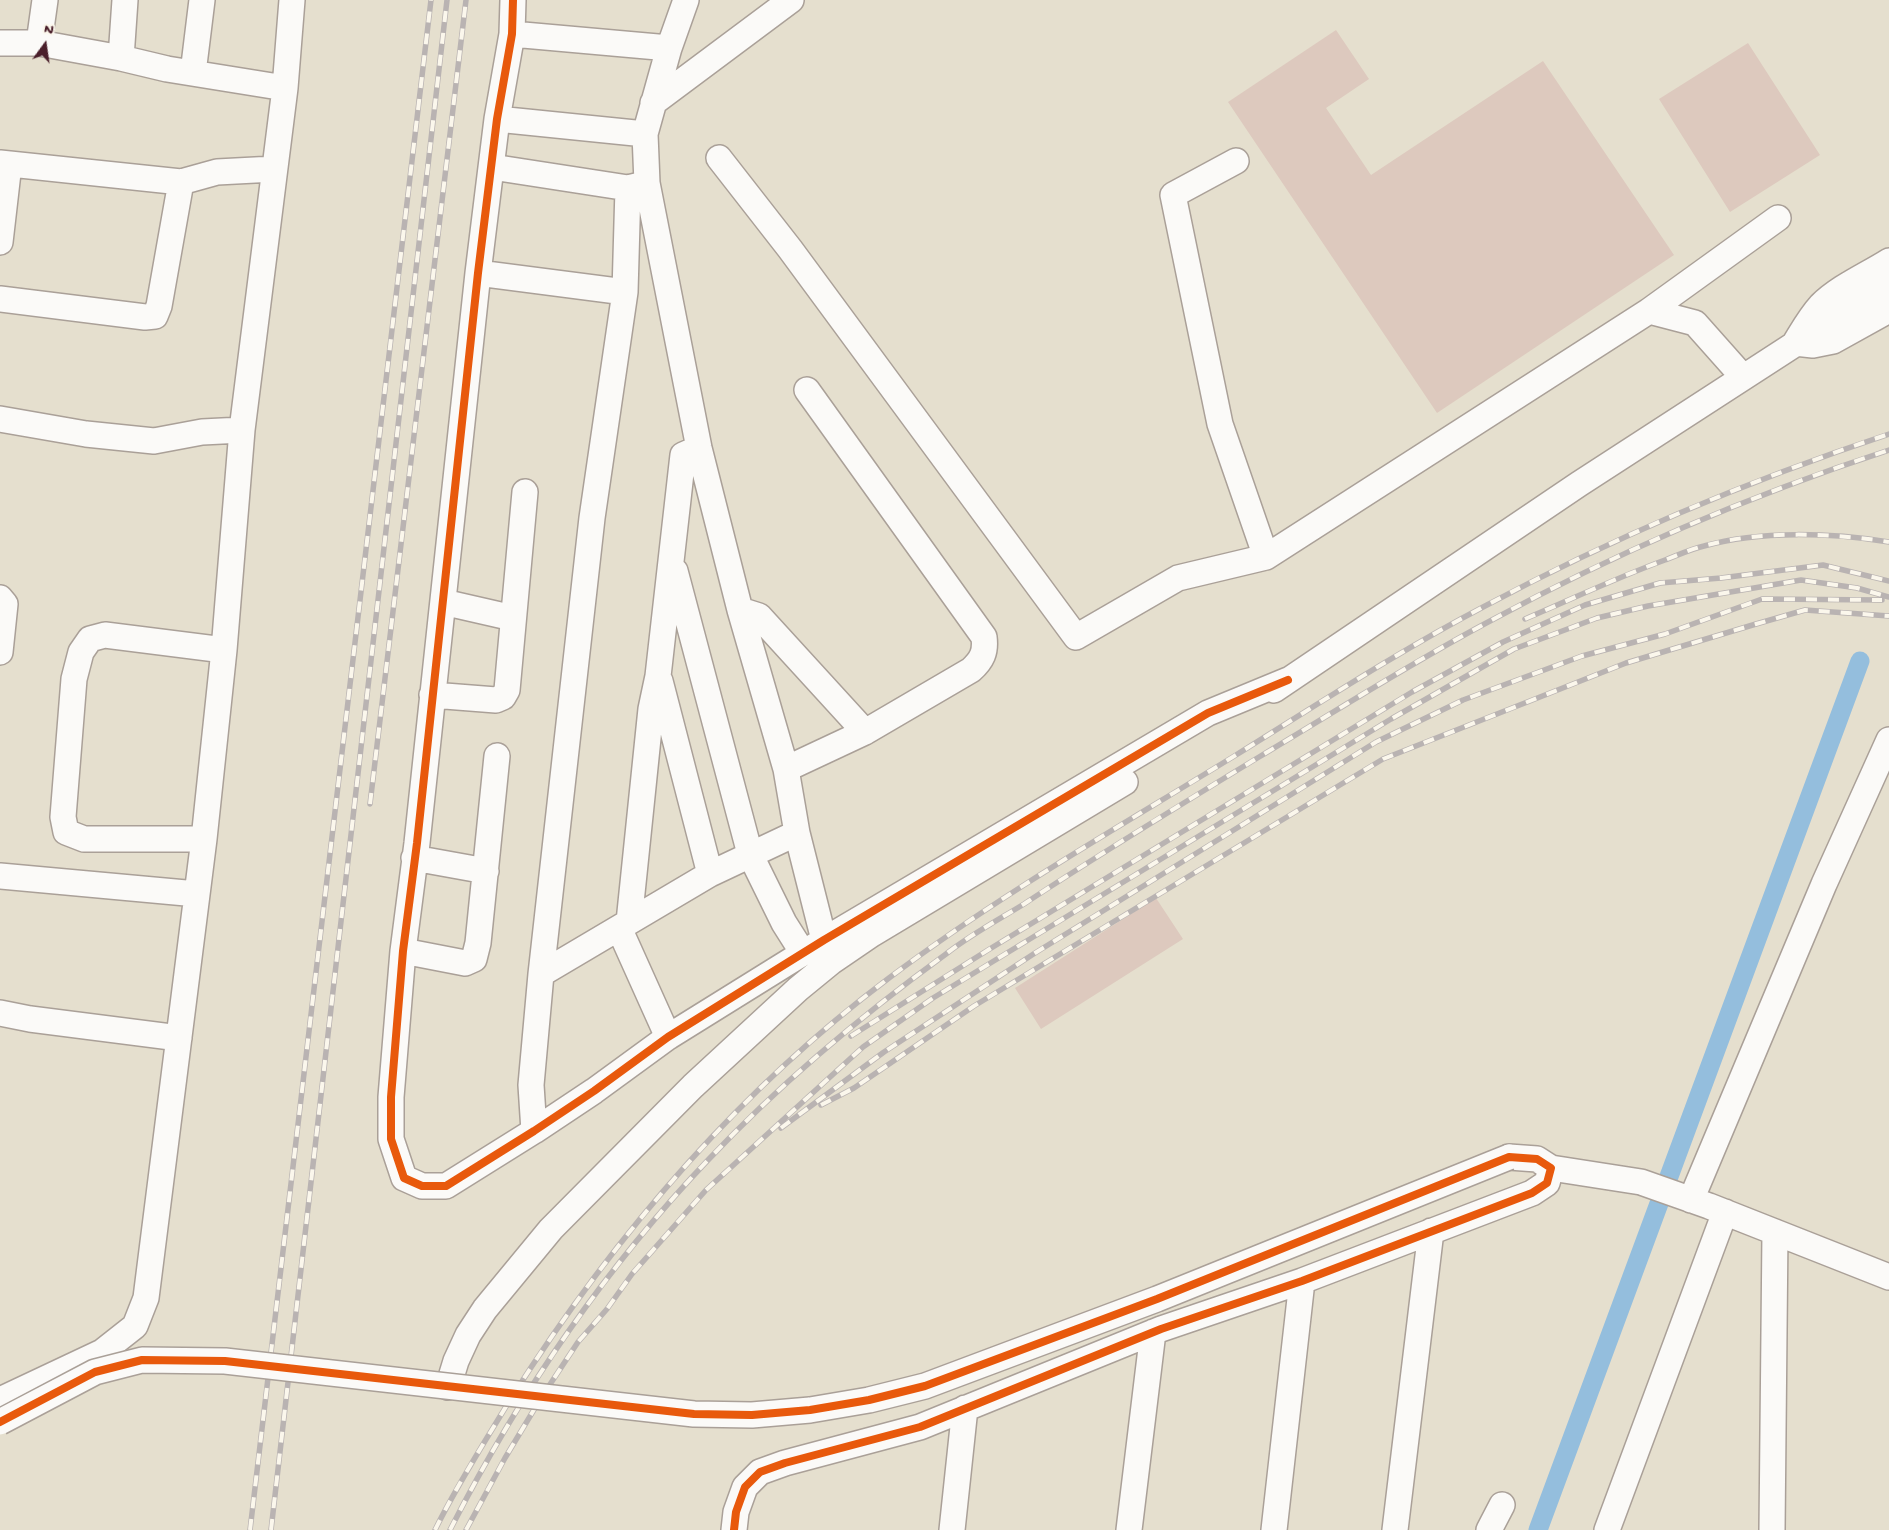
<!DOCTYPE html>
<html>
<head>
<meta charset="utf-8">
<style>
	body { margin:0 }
	#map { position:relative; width:1889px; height:1530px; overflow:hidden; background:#e5dfce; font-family:"Gochi Hand",sans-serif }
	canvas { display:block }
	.north { position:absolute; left:20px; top:20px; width:50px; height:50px; -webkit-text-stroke:4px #fbf7ec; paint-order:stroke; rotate:14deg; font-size:14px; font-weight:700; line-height:20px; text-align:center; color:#4a1f2b }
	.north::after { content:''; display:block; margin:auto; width:18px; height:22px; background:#4a1f2b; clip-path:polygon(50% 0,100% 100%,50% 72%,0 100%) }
</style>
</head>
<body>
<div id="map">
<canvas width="1889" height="1530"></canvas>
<div class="north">N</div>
</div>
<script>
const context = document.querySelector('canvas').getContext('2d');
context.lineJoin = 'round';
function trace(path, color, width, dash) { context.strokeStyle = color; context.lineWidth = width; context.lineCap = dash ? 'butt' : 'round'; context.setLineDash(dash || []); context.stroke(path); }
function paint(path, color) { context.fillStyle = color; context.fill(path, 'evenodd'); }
trace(new Path2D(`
	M1538,1530L1860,661`), '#94bedd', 19);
paint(new Path2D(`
	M1336,30L1369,79L1326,108L1371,175L1543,61L1674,255L1437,413L1228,102Z
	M1748,43L1820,155L1730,212L1659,99Z
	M1156,898L1183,939L1041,1029L1015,988Z`), '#ddc9be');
const minor = new Path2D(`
	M513,0L512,34L497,119L478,273L417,843L403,951L391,1097V1139L404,1178L422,1186H446L534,1131L594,1091L668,1037L824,940L1208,713L1288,680
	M686,0L669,48L645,134L647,183L699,448L740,610L786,769L797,833L824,940
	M512,34L669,48
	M0,43H39L121,58L167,69L285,88
	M39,43L45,0
	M121,58L125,0
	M193,73L202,0
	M653,103L791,0
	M497,119L645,134
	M719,158L790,249L1076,637L1178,578L1266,557L1649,311L1695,323L1743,377
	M1236,161L1173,195L1220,424L1266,557
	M0,163L181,182L217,172L274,169
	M492,167L628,188L645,184
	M0,242L9,164
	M1889,261C1867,275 1839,287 1821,305C1810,317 1803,330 1795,343L1813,345L1833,341L1889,310
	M478,273L625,292
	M0,299L145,317L155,316L159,306L181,182
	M1649,311L1778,218
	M0,419L86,434L154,441L202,432L242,430
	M675,571L750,854L784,923L803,953
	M0,598L5,604L0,652
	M443,602L513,618
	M740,610L759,616L865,732
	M660,681L710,874
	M1274,690L1579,484L1889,283
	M432,695L496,700L503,697L507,690L525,492
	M786,769L865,732L971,670C982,660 986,652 984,637L807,390
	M204,839H84L66,832L63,817L74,679L81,652L90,639L105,635L224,650
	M414,858L486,871
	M0,876L197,894
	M629,922L651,709L658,676L683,455L699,448
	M619,928L668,1037
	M403,951L465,963L474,959L478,943L497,756
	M541,974L710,874L797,833
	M0,1013L30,1019L179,1038
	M534,1131L531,1085L541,974L592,518L625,292L628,188
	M1551,1168L1641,1182L1709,1206L1889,1277
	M1691,1200L1824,884L1889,740
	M448,1387L456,1361L468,1335L485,1309L551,1229L693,1086L798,989L831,962L872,934L1125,782
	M0,1400L102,1352L135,1326L146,1298L204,839L224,650L242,430L285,88L292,0
	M734,1530L736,1512L745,1487L760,1472L785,1463L920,1427L1161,1329L1302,1281L1532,1193L1547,1183L1551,1168L1537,1159L1509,1157
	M952,1530L965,1408
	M1129,1530L1153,1332
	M1274,1530L1302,1281
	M1395,1530L1431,1231
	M1489,1530L1502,1505
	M1607,1530L1725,1212
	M1772,1530L1775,1232`);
trace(minor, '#aaa098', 28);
trace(minor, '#fbfaf8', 25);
const rail = new Path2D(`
	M1525,619C1572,599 1618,577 1665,560C1678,555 1691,549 1704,546C1760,530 1833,533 1889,542
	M370,804L466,0
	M851,1036L988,950L1412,692L1503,642L1585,605L1660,583L1721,578L1823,565L1889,581
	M821,1105L854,1088L974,1006L1383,759L1626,663L1756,624L1805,610L1889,616
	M781,1128L884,1052L1035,953L1376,742L1463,700L1582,656L1665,634L1762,599L1882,600
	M250,1530L431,0
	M271,1530L447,0
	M435,1530C457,1485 484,1443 510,1400C611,1240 737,1092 889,978C999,895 1119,827 1236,755C1318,704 1399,651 1485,606C1614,537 1750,480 1889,434
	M450,1530C518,1396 605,1268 709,1159C780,1084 862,1015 946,954C970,935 998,920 1024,904C1101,853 1180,805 1259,757C1336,711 1411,663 1490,621C1617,552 1751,495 1889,450
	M466,1530L505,1458L541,1398L578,1342L607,1309L632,1274L706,1190L863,1047L933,998L1391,719L1514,649L1597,618L1648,606L1801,580L1857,588L1889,597`);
trace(rail, '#b9b3b2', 5.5);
trace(rail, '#fbf7ec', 4, [11]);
const minorBridge = new Path2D(`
	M0,1422L95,1372L142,1360L225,1361L694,1414L752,1415L810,1410L869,1400L925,1386L1157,1299L1509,1157`);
trace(minorBridge, '#aaa098', 28, []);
trace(minorBridge, '#fbfaf8', 25);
trace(new Path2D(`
	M513,0L512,34L497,119L478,273L417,843L403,951L391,1097V1139L404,1178L422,1186H446L534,1131L594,1091L668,1037L824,940L1208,713L1288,680
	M0,1422L95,1372L142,1360L225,1361L694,1414L752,1415L810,1410L869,1400L925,1386L1157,1299L1509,1157L1537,1159L1551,1168L1547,1183L1532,1193L1302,1281L1161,1329L920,1427L785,1463L760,1472L745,1487L736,1512L734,1530`), '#e8590c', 8);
</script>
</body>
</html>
